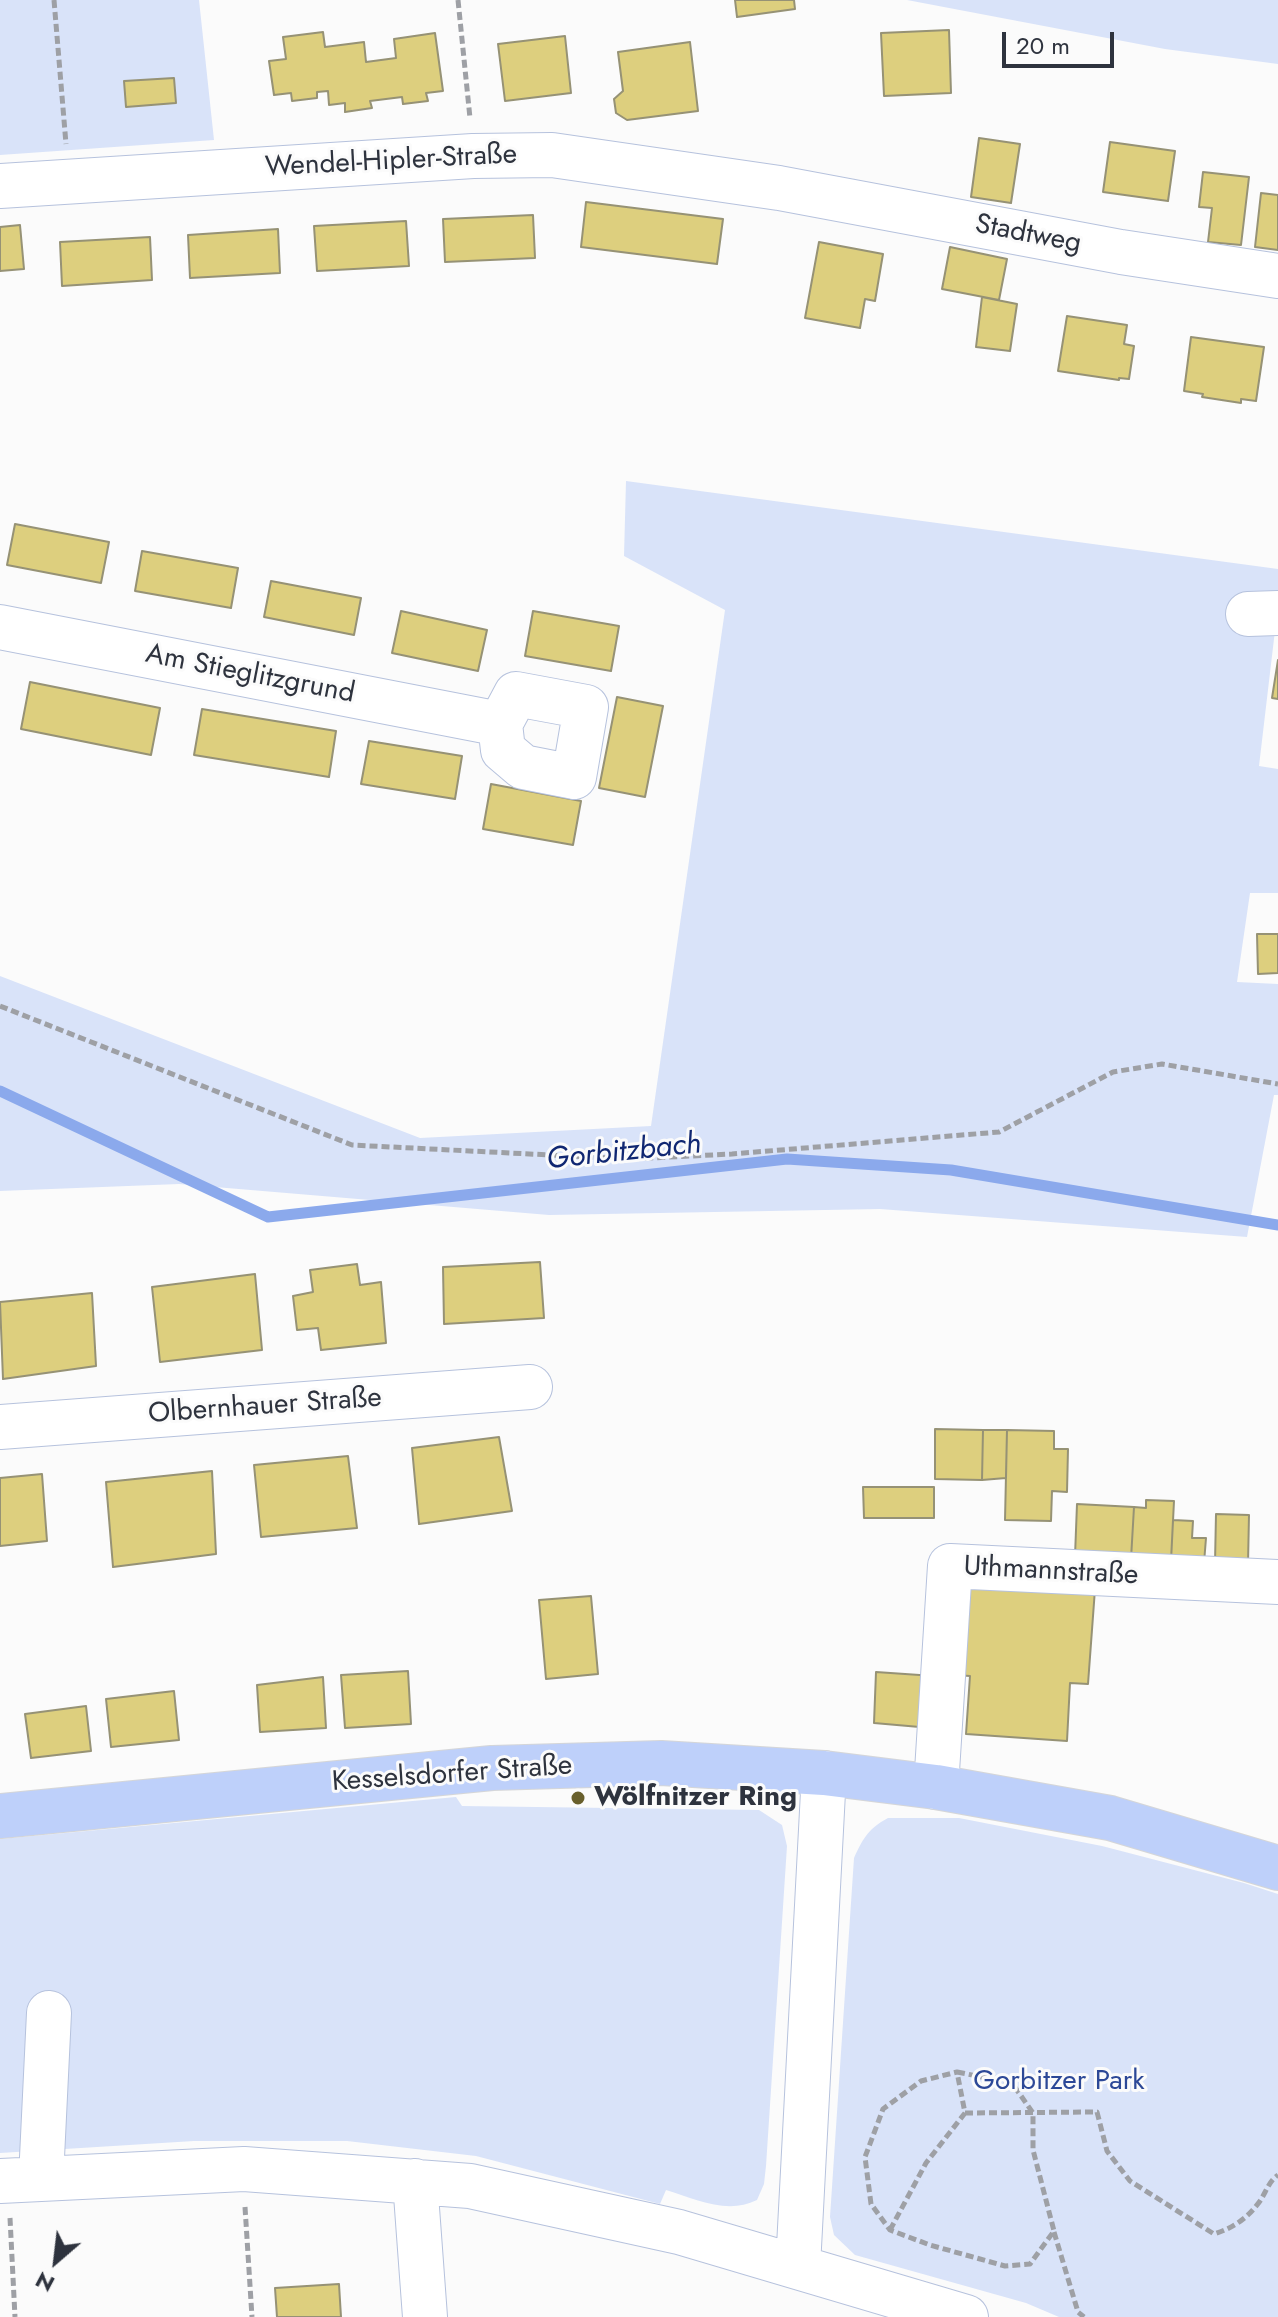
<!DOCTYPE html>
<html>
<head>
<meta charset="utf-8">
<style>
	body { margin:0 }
	#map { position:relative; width:1278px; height:2317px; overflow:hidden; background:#fbfbfb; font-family:Jost,sans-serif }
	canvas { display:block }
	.north { position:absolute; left:16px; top:2221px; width:80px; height:80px; -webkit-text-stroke:6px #fbfbfb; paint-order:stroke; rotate:208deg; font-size:22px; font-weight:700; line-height:32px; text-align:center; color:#2e333e }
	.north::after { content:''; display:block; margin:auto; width:28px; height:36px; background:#2e333e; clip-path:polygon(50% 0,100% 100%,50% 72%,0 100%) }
	.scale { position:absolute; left:1002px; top:32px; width:112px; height:36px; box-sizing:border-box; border:4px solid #2e333e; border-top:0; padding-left:10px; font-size:24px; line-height:28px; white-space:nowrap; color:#2e333e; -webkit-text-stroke:6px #fbfbfb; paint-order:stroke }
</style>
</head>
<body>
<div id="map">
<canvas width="1278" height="2317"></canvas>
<div class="north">N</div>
<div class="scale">20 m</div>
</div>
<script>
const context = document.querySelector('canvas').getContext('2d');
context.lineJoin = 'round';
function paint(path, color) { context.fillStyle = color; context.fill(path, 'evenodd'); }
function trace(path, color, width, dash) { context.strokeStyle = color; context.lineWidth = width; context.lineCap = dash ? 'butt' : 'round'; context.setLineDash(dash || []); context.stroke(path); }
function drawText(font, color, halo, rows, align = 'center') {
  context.font = font + ' Jost,sans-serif'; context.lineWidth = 6; context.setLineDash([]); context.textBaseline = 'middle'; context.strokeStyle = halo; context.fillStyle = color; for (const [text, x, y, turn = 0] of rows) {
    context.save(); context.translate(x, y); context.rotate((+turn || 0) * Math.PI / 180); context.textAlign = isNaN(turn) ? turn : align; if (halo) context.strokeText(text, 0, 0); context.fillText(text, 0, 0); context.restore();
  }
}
paint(new Path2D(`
	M0,0H199L214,140L0,155Z
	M907,0H1278V64L1165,49Z
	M626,481L1278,569V605L1259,766L1278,769V893H1250L1237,982L1278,984V1095H1274L1247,1237L880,1209L549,1215L179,1184L0,1191V976L420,1138L651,1126L725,610L624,556Z
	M456,1797L462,1806L759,1810L782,1825L787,1846L766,2166L764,2184L757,2200C727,2215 696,2199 666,2190L660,2204L476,2156L347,2141H194L0,2153V1839Z
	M888,1818H959L1102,1846L1244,1883L1278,1894V2317H1059L1026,2303L855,2255L834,2235L830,2217L854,1858C863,1838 869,1828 888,1818Z`), '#d9e3f9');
trace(new Path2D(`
	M0,1091L268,1217L787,1159L951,1170L1278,1225`), '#8ba9ec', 11);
const building = new Path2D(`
	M735,0H794L795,9L737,17Z
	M949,30L951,93L884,96L881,33Z
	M323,32L325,47L364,42L366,62L396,58L394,39L435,33L443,91L426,93L428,101L403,104L402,97L370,101L372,108L345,112V103L329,105L328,91L317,92V98L292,101L291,93L274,95L269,61L286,59L283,37Z
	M565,36L571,93L505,101L498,44Z
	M690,42L698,111L627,120L616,113L614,99L623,91L618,52Z
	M174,78L176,103L126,107L124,81Z
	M979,138L1020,144L1011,203L971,197Z
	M1110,142L1175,151L1168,201L1103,192Z
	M1203,172L1249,177L1241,245L1208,242L1212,208L1199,207Z
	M1261,193L1278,195V250L1255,247Z
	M586,202L723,219L717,264L581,247Z
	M533,215L535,258L445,262L443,219Z
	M406,221L409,266L317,271L314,226Z
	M20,225L24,269L0,271V227Z
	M278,229L280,273L190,278L188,235Z
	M150,237L152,280L62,286L60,242Z
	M819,242L883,254L875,301L865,299L860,328L805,318Z
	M950,247L1007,259L999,300L942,289Z
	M982,297L1017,304L1010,351L976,347Z
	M1067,316L1127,325L1124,344L1134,346L1129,379L1119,378V380L1058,371Z
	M1191,337L1264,347L1256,401L1241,399V403L1202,397L1203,394L1184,391Z
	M15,524L109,542L101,583L7,565Z
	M142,551L238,568L231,608L135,591Z
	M271,581L361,598L354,635L264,617Z
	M401,611L487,630L478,671L392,653Z
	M533,611L619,626L611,671L525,656Z
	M1278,660V699L1272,698Z
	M30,682L160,708L151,755L21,729Z
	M617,697L663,706L645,797L599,788Z
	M202,709L336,731L329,777L194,755Z
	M369,741L462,756L455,799L361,784Z
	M491,784L581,801L573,845L483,829Z
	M1257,934H1278V973L1258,974Z
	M540,1262L544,1318L444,1324L443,1267Z
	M357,1264L360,1285L381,1282L386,1343L321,1350L318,1328L297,1330L293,1296L313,1292L310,1270Z
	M255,1274L262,1350L160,1362L152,1287Z
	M92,1293L96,1366L3,1379L0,1302Z
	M935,1429L983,1430L982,1480L935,1479Z
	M983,1430H1007L1006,1478L982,1480Z
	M1007,1430L1054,1431V1449H1068L1067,1492L1052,1491L1051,1521L1005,1520Z
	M499,1437L512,1511L419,1524L412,1448Z
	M348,1456L357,1528L261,1537L254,1465Z
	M212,1471L216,1554L113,1567L106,1482Z
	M42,1474L47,1541L0,1546V1478Z
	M863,1487H934V1518H864Z
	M1146,1500L1174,1501L1171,1561L1131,1559L1134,1507L1146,1508Z
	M1077,1504L1134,1507L1131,1559L1075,1556Z
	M1216,1514L1249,1515L1248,1564L1215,1563Z
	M1173,1520L1193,1521L1192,1538H1206L1204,1563L1171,1561Z
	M961,1580L1095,1589L1088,1684L1070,1683L1067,1741L966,1734L970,1676L955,1675Z
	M591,1596L598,1674L546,1679L539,1600Z
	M408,1671L411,1724L345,1728L341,1675Z
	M876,1672L934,1676L931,1728L874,1723Z
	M323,1677L326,1728L260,1732L257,1685Z
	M174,1691L179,1740L111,1747L106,1699Z
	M86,1706L91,1751L31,1758L25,1714Z
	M339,2284L341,2317H277L275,2288Z`);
paint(building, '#ddcf7e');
trace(building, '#969275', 2);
const minor = new Path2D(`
	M0,186L473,156L552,155L779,188L1121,252L1278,276
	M1248,614L1278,613
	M0,627L500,724
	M516,694L586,707L574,777L523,767L503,750L500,724Z
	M0,1427L530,1387
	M936,1787L950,1566L1278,1582
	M41,2178L49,2013
	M0,2181L244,2169L470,2186L679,2232L966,2317
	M415,2181L425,2317
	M798,2266L824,1773`);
const major = new Path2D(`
	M0,1816L492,1768L661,1763L824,1773L936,1787L1110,1818L1278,1868`);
trace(minor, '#b6c2dd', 46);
trace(major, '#d5d6d8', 46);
trace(new Path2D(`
	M54,0L66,144
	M458,0L470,118
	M0,1006L352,1145L629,1159L732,1154L999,1132L1113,1072L1162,1064L1278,1084
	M957,2072L1012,2083L1033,2113V2150L1054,2231L1030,2264L1005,2266L930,2245L890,2230L871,2204L865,2157L883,2109L921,2081Z
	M965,2113L1097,2112L1107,2151L1130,2181L1214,2234C1233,2228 1248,2218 1260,2201C1266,2192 1269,2181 1278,2175
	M245,2207L252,2317
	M10,2218L15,2317
	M890,2230L926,2163L965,2113L957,2072
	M1054,2232L1078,2312L1084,2317`), '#9ea0a5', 5, [8, 4]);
trace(minor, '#fff', 44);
trace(major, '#bed0fa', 44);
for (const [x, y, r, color] of [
	[578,1798,8,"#685f2c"]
]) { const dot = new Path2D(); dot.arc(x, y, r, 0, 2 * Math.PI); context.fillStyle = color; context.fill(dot); trace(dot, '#fbfbfb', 3); }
drawText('28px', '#2e333e', '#fbfbfb', [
	["Wendel-Hipler-Straße",391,162,-3],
	["Stadtweg",1028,235,11],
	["Am Stieglitzgrund",250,675,11],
	["Olbernhauer Straße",265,1407,-4],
	["Uthmannstraße",1051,1572,3],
	["Kesselsdorfer Straße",452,1775,-4]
]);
drawText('bold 28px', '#2e333e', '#fbfbfb', [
	["Wölfnitzer Ring",594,1798]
], 'left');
drawText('28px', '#2c4897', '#fbfbfb', [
	["Gorbitzer Park",1059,2082]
]);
drawText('italic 30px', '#102772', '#fbfbfb', [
	["Gorbitzbach",624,1153,-6]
]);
</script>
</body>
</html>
